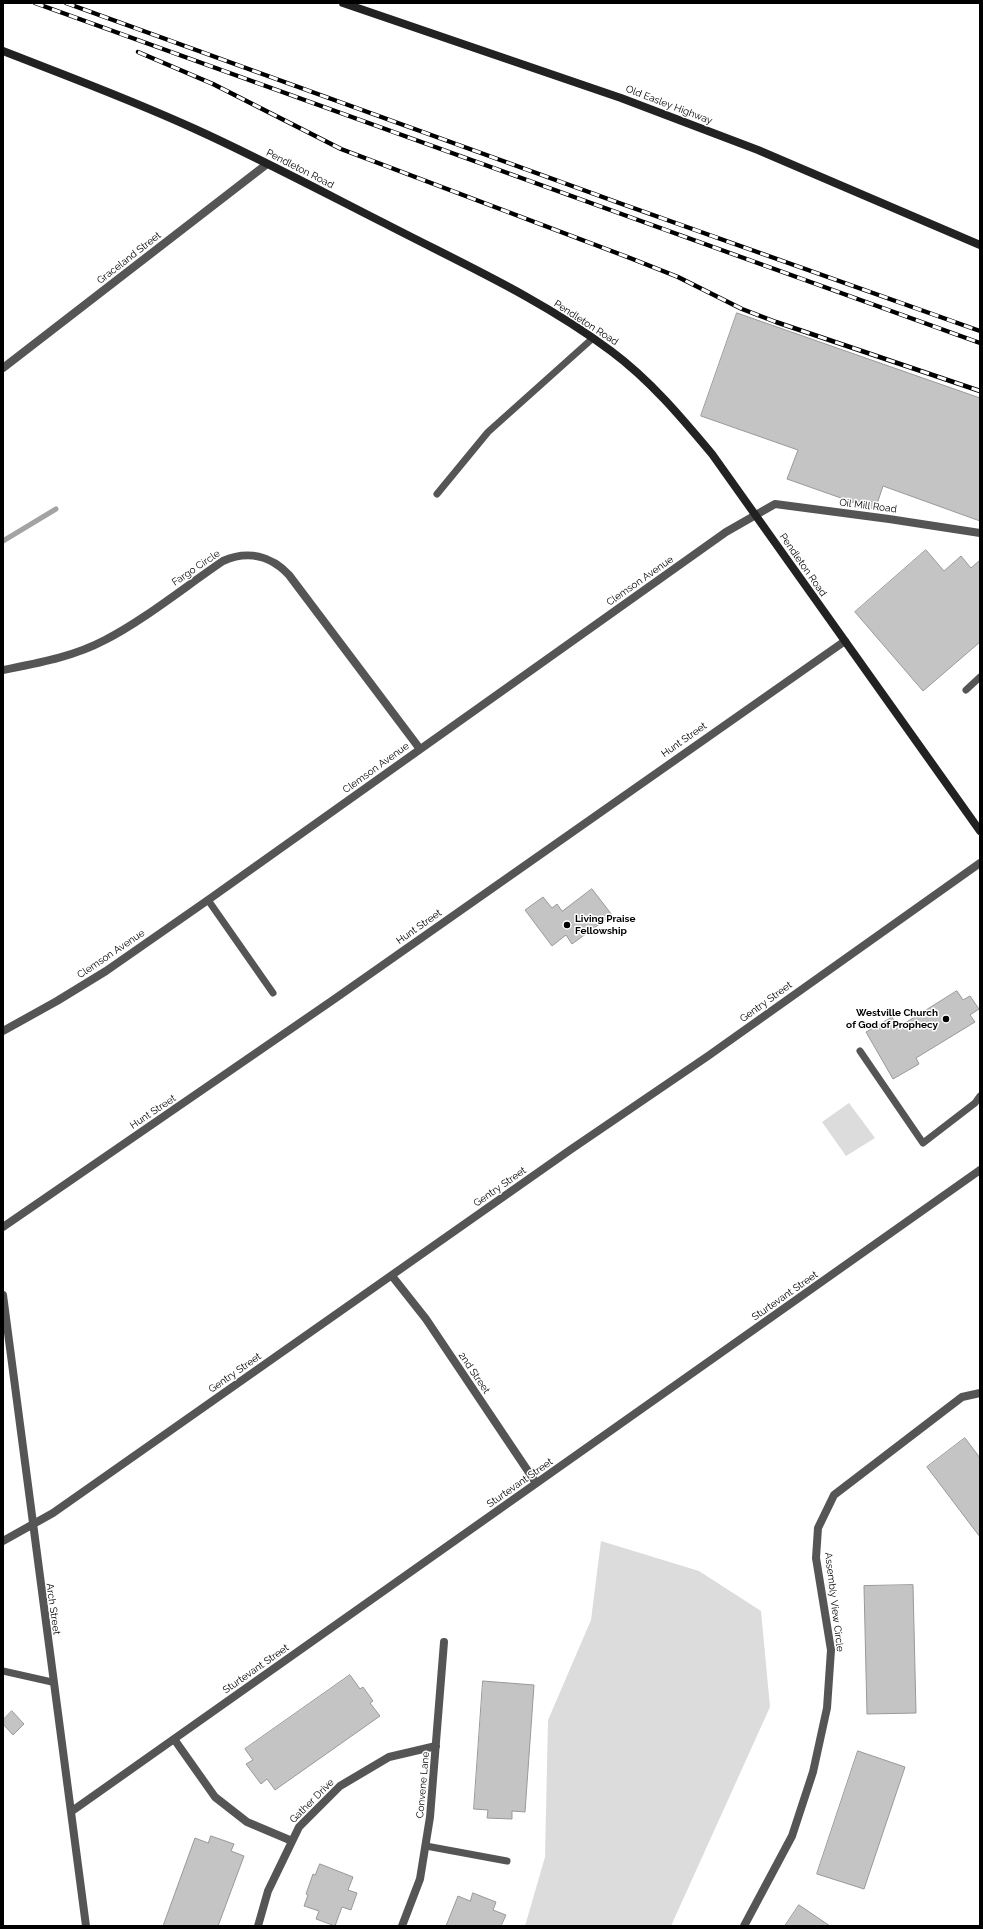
<!DOCTYPE html>
<html>
<head>
<meta charset="utf-8">
<style>
	body { margin:0 }
	#map { position:relative; width:983px; height:1929px; overflow:hidden; background:#fff; font-family:Raleway,sans-serif }
	canvas { display:block }
	.frame { position:absolute; inset:0; border:4px solid #000; pointer-events:none }
</style>
</head>
<body>
<div id="map">
<canvas width="983" height="1929"></canvas>
<div class="frame"></div>
</div>
<script>
const context = document.querySelector('canvas').getContext('2d');
context.lineJoin = 'round';
function paint(path, color) { context.fillStyle = color; context.fill(path, 'evenodd'); }
function trace(path, color, width, dash) { context.strokeStyle = color; context.lineWidth = width; context.lineCap = dash ? 'butt' : 'round'; context.setLineDash(dash || []); context.stroke(path); }
function drawText(font, color, halo, rows, align = 'center') {
  context.font = font + ' Raleway,sans-serif'; context.lineWidth = 3; context.setLineDash([]); context.textBaseline = 'middle'; context.strokeStyle = halo; context.fillStyle = color; for (const [text, x, y, turn = 0] of rows) {
    context.save(); context.translate(x, y); context.rotate((+turn || 0) * Math.PI / 180); context.textAlign = isNaN(turn) ? turn : align; if (halo) context.strokeText(text, 0, 0); context.fillText(text, 0, 0); context.restore();
  }
}
paint(new Path2D(`
	M849,1103L875,1138L846,1156L822,1122Z
	M601,1541L699,1571L761,1611L770,1707L671,1926H525L545,1857L548,1720L591,1620Z`), '#dcdcdc');
trace(new Path2D(`
	M3,541L56,509`), '#a3a3a3', 5);
const building = new Path2D(`
	M737,313L980,398V521L883,486L875,510L787,479L798,450L701,416Z
	M926,550L944,571L961,556L971,568L980,560V642L923,691L855,612Z
	M592,889L612,915L572,944L566,935L552,946L525,910L543,897L552,908L557,904L562,911Z
	M957,991L963,1000L970,996L979,1009L970,1015L975,1022L916,1058L919,1064L893,1079L866,1032L892,1017L898,1027Z
	M965,1438L980,1458V1537L927,1467Z
	M913,1585L916,1713L867,1714L864,1586Z
	M350,1675L360,1689L363,1687L373,1701L370,1703L380,1716L275,1790L267,1779L261,1784L246,1764L253,1760L245,1749Z
	M483,1681L534,1685L525,1812L512,1811V1819L487,1818L488,1810L474,1809Z
	M12,1711L24,1724L13,1735L3,1724V1720Z
	M858,1751L905,1767L864,1889L817,1874Z
	M211,1836L234,1844L231,1851L244,1856L218,1926H163L195,1838L208,1843Z
	M320,1864L353,1877L348,1890L357,1893L351,1910L342,1907L335,1926L316,1919L319,1911L304,1906L308,1895L306,1894L313,1874L315,1875Z
	M473,1893L496,1902L493,1910L506,1915L501,1926H446L458,1896L470,1901Z
	M799,1905L830,1926H785Z`);
paint(building, '#c4c4c4');
trace(building, '#999', 1);
trace(new Path2D(`
	M437,494L488,432L593,338
	M966,690L980,677
	M208,900L273,993
	M860,1051L923,1143L975,1103L980,1096
	M3,1671L52,1682
	M426,1846L507,1861`), '#555', 7);
trace(new Path2D(`
	M3,368L267,164
	M3,670C38,663 73,657 105,640C144,620 186,586 223,561C248,550 271,556 289,575L420,749
	M3,1031L57,1001L106,971L208,900L726,532L775,504L889,519L980,533
	M3,1227L333,1000L845,641
	M392,1276L426,1319L536,1483
	M3,1295C29,1506 58,1716 86,1926
	M3,1541L53,1513L570,1150L708,1056L980,863
	M174,1739L215,1797L247,1822L292,1841
	M72,1811L980,1170
	M258,1926L268,1891L299,1827L340,1786L389,1757L436,1746
	M402,1926L420,1879L430,1817L444,1642
	M744,1926L792,1836L813,1772L827,1708L831,1650L816,1558L818,1528L834,1495L962,1397L980,1393`), '#555', 8);
trace(new Path2D(`
	M343,3L621,98L758,150L980,245
	M3,51C67,76 132,100 195,129C259,158 321,191 384,223C461,263 542,299 611,351C650,380 681,417 712,454L980,831`), '#222', 8);
const rail = new Path2D(`
	M35,3L980,343
	M66,3L622,204L980,331
	M138,52L213,84L341,149L630,258L678,277L742,309L776,322L980,391`);
trace(rail, '#000', 4.5);
trace(rail, '#fff', 3, [9]);
for (const [x, y, r, color] of [
	[567,925,4,"#000"],
	[946,1019,4,"#000"]
]) { const dot = new Path2D(); dot.arc(x, y, r, 0, 2 * Math.PI); context.fillStyle = color; context.fill(dot); trace(dot, '#fff', 1.5); }
drawText('10px', '#000', '#fff', [
	["Old Easley Highway",669,105,21],
	["Pendleton Road",300,169,27],
	["Graceland Street",129,258,-38],
	["Pendleton Road",586,323,33],
	["Oil Mill Road",868,506,7],
	["Pendleton Road",803,565,55],
	["Fargo Circle",196,568,-34],
	["Clemson Avenue",640,581,-35],
	["Hunt Street",684,740,-35],
	["Clemson Avenue",376,768,-36],
	["Hunt Street",419,927,-35],
	["Clemson Avenue",111,954,-34],
	["Gentry Street",766,1002,-36],
	["Hunt Street",153,1112,-34],
	["Gentry Street",500,1187,-35],
	["Sturtevant Street",785,1296,-35],
	["Gentry Street",235,1373,-35],
	["2nd Street",474,1373,56],
	["Sturtevant Street",520,1483,-35],
	["Assembly View Circle",834,1602,83],
	["Arch Street",53,1609,82],
	["Sturtevant Street",256,1669,-35],
	["Convene Lane",423,1785,-85],
	["Gather Drive",312,1801,-45]
]);
drawText('bold 10px', '#000', '#fff', [
	["Living Praise",575,919],
	["Fellowship",575,931],
	["Westville Church",938,1013,"right"],
	["of God of Prophecy",938,1025,"right"]
], 'left');
</script>
</body>
</html>
